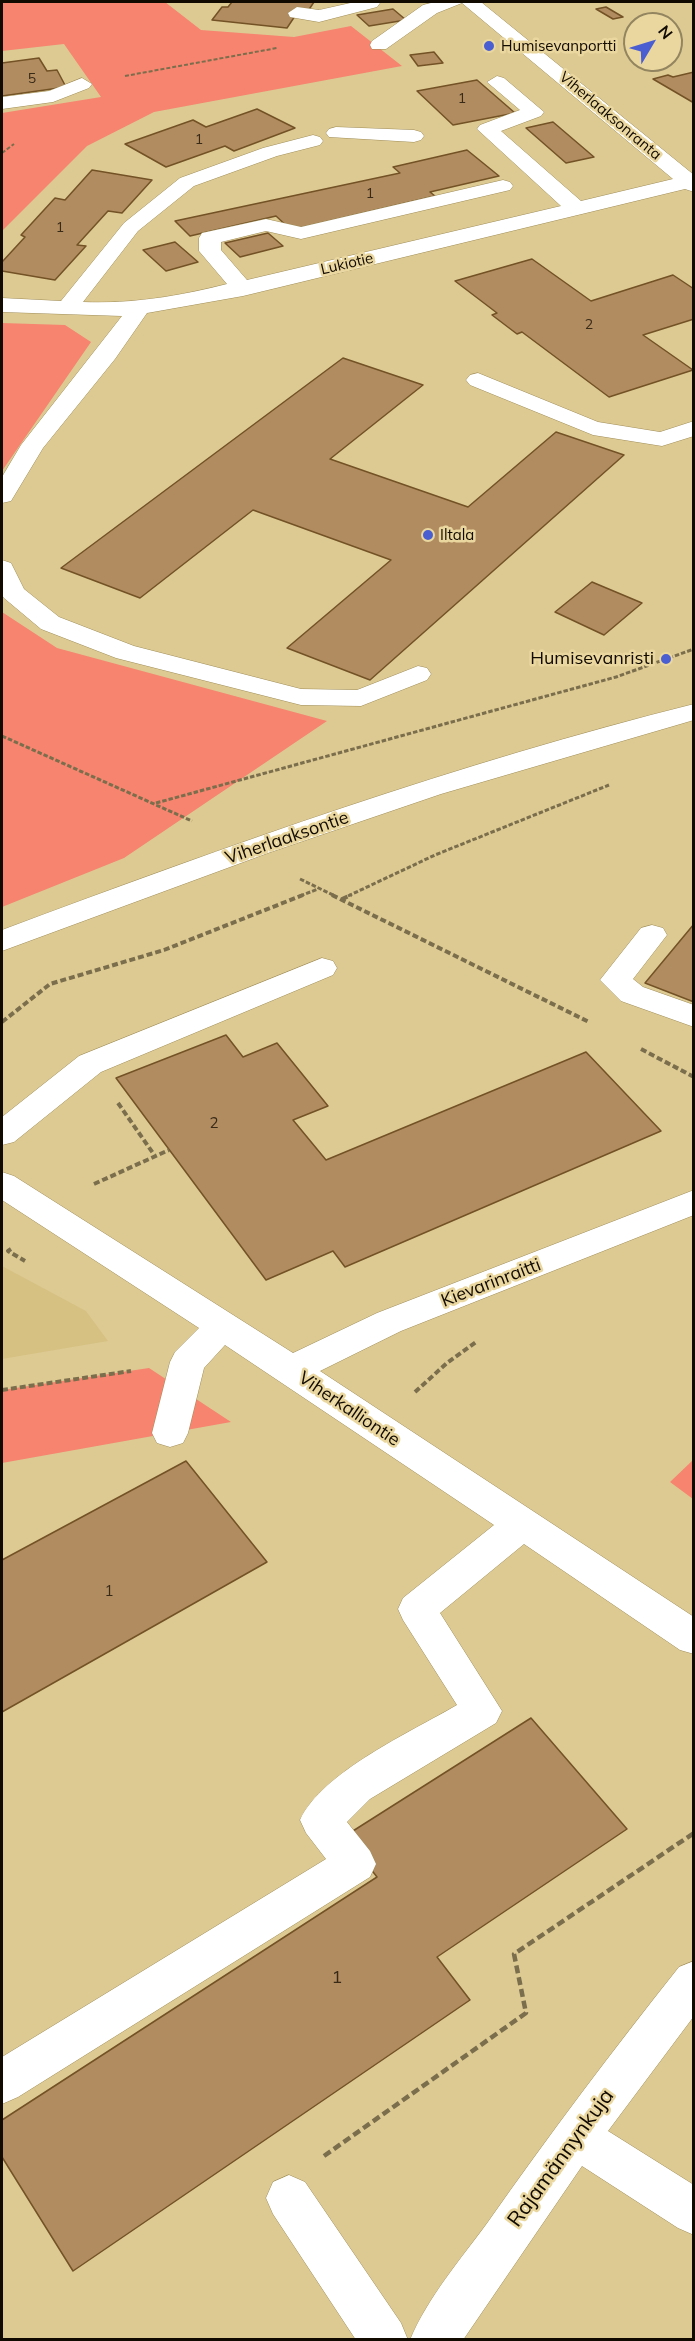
<!DOCTYPE html>
<html>
<head>
<meta charset="utf-8">
<style>
	body { margin:0 }
	#map { position:relative; width:695px; height:2341px; overflow:hidden; background:#ddca93; font-family:Mulish,sans-serif }
	canvas { display:block }
	.frame { position:absolute; inset:0; border:3px solid #110a00; pointer-events:none }
	.north { position:absolute; left:623px; top:12px; width:60px; height:60px; box-sizing:border-box; background:#ead79f; border:2px solid #93855f; border-radius:50%; rotate:52deg; font-size:16px; font-weight:700; line-height:24px; text-align:center; color:#110a00 }
	.north::after { content:''; display:block; margin:auto; width:21px; height:27px; background:#4a5ed2; clip-path:polygon(50% 0,100% 100%,50% 72%,0 100%) }
</style>
</head>
<body>
<div id="map">
<canvas width="695" height="2341"></canvas>
<div class="frame"></div>
<div class="north">N</div>
</div>
<script>
const context = document.querySelector('canvas').getContext('2d');
context.lineJoin = 'round';
function paint(path, color) { context.fillStyle = color; context.fill(path, 'evenodd'); }
function trace(path, color, width, dash) { context.strokeStyle = color; context.lineWidth = width; context.lineCap = dash ? 'butt' : 'round'; context.setLineDash(dash || []); context.stroke(path); }
function drawText(font, color, halo, rows, align = 'center') {
  context.font = font + ' Mulish,sans-serif'; context.lineWidth = 5; context.setLineDash([]); context.textBaseline = 'middle'; context.strokeStyle = halo; context.fillStyle = color; for (const [text, x, y, turn = 0] of rows) {
    context.save(); context.translate(x, y); context.rotate((+turn || 0) * Math.PI / 180); context.textAlign = isNaN(turn) ? turn : align; if (halo) context.strokeText(text, 0, 0); context.fillText(text, 0, 0); context.restore();
  }
}
paint(new Path2D(`
	M2,1266L86,1311L108,1341L2,1359Z`), '#d6c182');
paint(new Path2D(`
	M2,2H165L201,30L294,37L351,26L402,66L154,112L87,146L2,231V113L101,97L64,44L2,51Z
	M2,323L65,325L91,342L2,471Z
	M2,612L57,648L327,721L124,858L2,907Z
	M149,1368L231,1422L2,1463V1390Z
	M693,1460V1499L670,1482Z`), '#f6846f');
const building = new Path2D(`
	M232,2H314L308,11L299,10L287,28L212,20L222,7H228Z
	M606,7L623,17L613,19L596,9Z
	M393,9L406,20L369,26L357,15Z
	M434,52L443,63L418,66L410,55Z
	M39,58L47,71L57,70L66,87L2,96V63Z
	M694,72V103L653,79L668,75L673,77Z
	M477,80L515,113L453,125L417,91Z
	M257,109L295,128L234,151L225,146L166,167L125,144L193,120L206,127Z
	M553,122L594,157L566,163L526,128Z
	M467,150L499,176L430,192L435,196L291,230L276,216L190,236L175,221L400,173L393,167Z
	M92,170L152,180L122,213L108,211L77,245L86,246L55,280L2,271V262L25,237L21,235L55,198L65,200Z
	M268,233L283,246L240,257L225,243Z
	M175,242L198,262L166,271L143,250Z
	M532,259L591,301L673,275L694,289V319L643,335L693,370L609,397L522,332L517,334L492,315L497,313L455,281Z
	M343,358L423,385L330,459L468,507L556,432L624,455L370,680L287,648L391,560L253,510L140,598L61,568Z
	M592,582L642,603L604,635L555,612Z
	M694,924V1002L645,983Z
	M226,1035L243,1057L277,1043L328,1106L293,1120L326,1160L586,1052L661,1131L345,1267L333,1251L266,1280L116,1078Z
	M186,1461L267,1562L2,1712V1560Z
	M531,1718L627,1829L437,1957L470,2000L73,2271L2,2157V2120L377,1877L345,1836Z`);
paint(building, '#b18c60');
trace(building, '#735226', 1.5);
const minor = new Path2D(`
	M355,2L380,3L377,7L319,22L290,17L288,13L297,7L319,10Z
	M435,2H481L694,175V192L685,189L243,296L147,313L115,359L43,448L11,501L2,503V477L21,445L122,316L2,312V298L61,301L124,223L180,178L263,148L313,135L320,137L323,141L320,145L277,156L194,186L138,231L83,302C133,304 179,296 227,284L199,251V238L202,233L266,219L301,227L503,180L510,182L513,186L510,190L301,239L266,231L221,242V250L247,280L561,206L477,129L480,125L520,110L487,82L497,76L504,78L544,112L541,116L501,131L581,201L673,179L462,3L437,13L386,49H372L370,45L372,41L423,5Z
	M82,78L92,84L89,88L53,102L2,109V97L49,91Z
	M336,127L414,130L421,132L424,136L421,140L414,142L329,137L326,133L329,129Z
	M478,373L598,422L660,432L694,421V436L662,446L593,435L470,385L466,380L470,375Z
	M2,560L11,563L24,589L59,617L134,646L301,689L357,690L418,666L427,668L431,674L427,680L361,706L301,705L116,658L41,629L4,598L2,595Z
	M694,704V720L441,794L268,853L2,951V930C229,845 458,763 694,704Z
	M652,925L663,928L667,935L633,979L643,987L694,1005V1027L621,1001L600,980L641,928Z
	M322,958L333,961L337,968L333,975L101,1072L14,1142L2,1145V1117L79,1056Z
	M2,1172L14,1176L293,1353L377,1313L694,1190V1215L401,1331L320,1371L694,1617V1654L680,1650L524,1544L440,1613L502,1711L496,1723L370,1799L347,1822L370,1851L376,1864L370,1877L18,2097L2,2104V2057L326,1859L306,1833L300,1820C322,1772 411,1732 457,1705L403,1620L398,1609L403,1598L494,1525L225,1345L204,1368L188,1433L183,1443L170,1447L157,1443L152,1433L170,1362L175,1352L199,1328L2,1200Z
	M694,1961V2016L608,2131L694,2185V2235L678,2228L582,2166L463,2340H410C428,2297 461,2259 488,2222C549,2135 613,2050 679,1967Z
	M289,2175L305,2182L401,2323L408,2340H356L273,2214L266,2198L273,2182Z`);
trace(minor, '#9f8d58', 1);
trace(new Path2D(`
	M125,76L277,48
	M2,153L14,144`), '#7b6e4c', 2, [4, 2]);
trace(new Path2D(`
	M2,736L192,821
	M156,803L616,677L694,649
	M300,879L335,896
	M300,896L318,889
	M348,896L435,855L609,785`), '#7b6e4c', 3, [4.5, 2]);
trace(new Path2D(`
	M332,895L589,1022
	M342,899L351,895
	M2,1022L50,984L164,950L303,895
	M641,1049L694,1077
	M118,1103L155,1156
	M94,1184L169,1150
	M11,1249L8,1251L25,1261
	M2,1390L131,1371
	M415,1392L447,1363L476,1342`), '#7b6e4c', 4, [6, 3]);
trace(new Path2D(`
	M324,2156L526,2013L514,1954L694,1833`), '#7b6e4c', 4.5, [8, 4]);
paint(minor, '#fff');
for (const [x, y, r, color] of [
	[489,46,6,"#4a5ed2"],
	[428,535,6,"#4a5ed2"],
	[666,659,6,"#4a5ed2"]
]) { const dot = new Path2D(); dot.arc(x, y, r, 0, 2 * Math.PI); context.fillStyle = color; context.fill(dot); trace(dot, '#ead79f', 2); }
drawText('14px', '#392a18', null, [
	["5",32,79],
	["1",462,99],
	["1",199,140],
	["1",370,194],
	["1",60,228],
	["2",589,325]
]);
drawText('15px', '#110a00', '#ead79f', [
	["Humisevanportti",501,46],
	["Iltala",440,535]
], 'left');
drawText('15px', '#110a00', '#ead79f', [
	["Viherlaaksonranta",610,116,40],
	["Lukiotie",347,264,-13]
]);
drawText('15px', '#392a18', null, [
	["2",214,1123],
	["1",109,1591]
]);
drawText('18px', '#110a00', '#ead79f', [
	["Humisevanristi",654,659]
], 'right');
drawText('18px', '#110a00', '#ead79f', [
	["Viherlaaksontie",287,838,-19],
	["Kievarinraitti",491,1283,-21],
	["Viherkalliontie",349,1409,34]
]);
drawText('18px', '#392a18', null, [
	["1",337,1978]
]);
drawText('21px', '#110a00', '#ead79f', [
	["Rajamännynkuja",561,2158,-54]
]);
</script>
</body>
</html>
